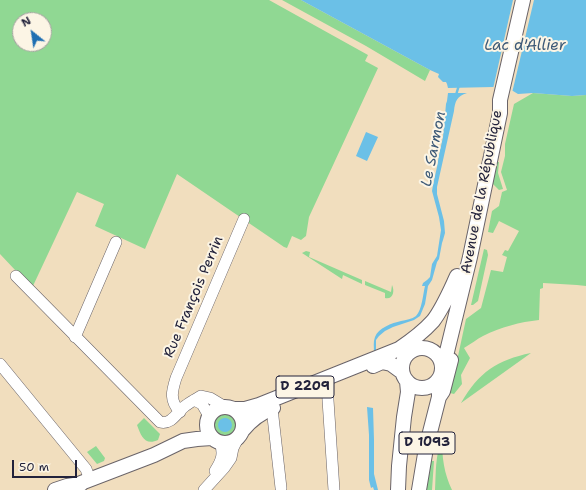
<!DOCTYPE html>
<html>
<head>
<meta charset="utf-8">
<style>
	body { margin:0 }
	#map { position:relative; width:586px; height:490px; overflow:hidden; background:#f1debe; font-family:"Shantell Sans",sans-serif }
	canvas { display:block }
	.north { position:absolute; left:12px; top:12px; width:40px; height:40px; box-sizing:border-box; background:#fcf5e5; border:1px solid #a5a1a1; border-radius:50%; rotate:330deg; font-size:11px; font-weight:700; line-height:16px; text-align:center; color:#22223b }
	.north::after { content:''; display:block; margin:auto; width:14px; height:18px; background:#1f6fb2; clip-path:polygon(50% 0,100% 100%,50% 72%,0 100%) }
	.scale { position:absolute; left:12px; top:460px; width:65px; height:18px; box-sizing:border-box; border:2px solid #22223b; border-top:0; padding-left:5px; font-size:12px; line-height:14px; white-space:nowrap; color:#22223b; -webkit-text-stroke:3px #fcf5e5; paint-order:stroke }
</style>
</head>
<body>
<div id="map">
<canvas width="586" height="490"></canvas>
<div class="north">N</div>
<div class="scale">50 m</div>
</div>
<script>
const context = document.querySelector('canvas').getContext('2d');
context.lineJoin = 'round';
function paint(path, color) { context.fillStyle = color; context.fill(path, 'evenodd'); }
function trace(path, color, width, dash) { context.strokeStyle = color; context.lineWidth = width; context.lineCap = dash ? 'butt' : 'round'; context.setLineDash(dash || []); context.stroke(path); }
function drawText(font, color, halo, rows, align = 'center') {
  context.font = font + ' "Shantell Sans",sans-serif'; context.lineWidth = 4; context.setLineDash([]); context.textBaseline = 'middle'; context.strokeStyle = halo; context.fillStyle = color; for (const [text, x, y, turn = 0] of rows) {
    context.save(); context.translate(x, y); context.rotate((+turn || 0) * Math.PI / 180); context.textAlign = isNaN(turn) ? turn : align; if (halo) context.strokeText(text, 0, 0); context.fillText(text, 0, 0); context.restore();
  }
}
paint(new Path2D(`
	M0,0H269L368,55L365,61L378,68L309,217L306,236L301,240L292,236L287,248L284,247L177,174L145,249L95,226L104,204L77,192L32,288L0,254ZM20,20H44V44H20Z
	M282,0H301L430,70L425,81L366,46Z
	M533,93L572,96L586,95V286L577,285L543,283V288L540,289L539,320C520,322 501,327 483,336C477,339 471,344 464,348L470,358L461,375L462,384L454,394L450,393L466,319L481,308L491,270L503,272L507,257L502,255L505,250L508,251L519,231L499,221L493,233L488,232L492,211L499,206L502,192L507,190L501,172L505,156V144L514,104Z
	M496,162H499L498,173L503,189L499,190L492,183Z
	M484,249L487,250L488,255L478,301L473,305H471Z
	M306,251L310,252L309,257L362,280V284L343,275L342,279L302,253Z
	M365,281L391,292L392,285C395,291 393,300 385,298V293L365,285Z
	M531,353L461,403C479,372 497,360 531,353Z
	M214 425a11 11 0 1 1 22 0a11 11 0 1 1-22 0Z
	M144,418L160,434L158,440C145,446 141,436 137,425Z
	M442,439C442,458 444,473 452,490H435C436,474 435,455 442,439Z
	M96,446L105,458L104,461L97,464L87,452Z
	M430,461H434L432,490H425Z`), '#90d893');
paint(new Path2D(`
	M301,0H586V95L572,96L533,93L518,94L513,91L493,87L448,88L447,84L446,82H443L438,77L439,74L430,70Z
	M448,93H467C457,96 455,101 454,111L437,187V194L444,221L445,233L443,240L442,243L439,259L437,262L432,280L428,286L425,304L420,316L414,320L393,327L385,331L379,336L376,340V351L374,352C374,347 373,342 375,337C378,328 392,323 401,321C406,320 412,319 416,316C422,310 423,294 425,286H422L423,283L427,280L430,277L432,264L437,256L441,230L439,217L432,191L433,185L437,167L439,155L443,137L446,104L447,101Z
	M366,132L378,137L367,161L356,156Z
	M367,407L373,408L374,440V474L378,490H374L373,487L371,488L369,480V435Z
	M218 425a7 7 0 1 1 14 0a7 7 0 1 1-14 0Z`), '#6bc0e7');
paint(new Path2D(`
	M513,0H534L512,93L493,89Z`), '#f1debe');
trace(new Path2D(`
	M456,95L459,85`), '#6bc0e7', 2.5);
const minor = new Path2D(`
	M16,276L160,422C172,425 177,412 185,406C190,402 196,399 201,396L210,398L225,407
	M75,337L116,242
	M0,364L86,469L90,480
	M327,385L334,490
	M194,400L202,404L209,416
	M272,408L281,488
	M180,412C169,400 172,391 176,378L244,219
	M215,471C222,460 224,454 220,442
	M204,490L224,468L231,458L233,448L238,438`);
const major = new Path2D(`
	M402 368a20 20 0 1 1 40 0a20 20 0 1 1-40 0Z
	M373,366L382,362L391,364L402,372
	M443,368L470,257L500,113V100L523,0
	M439,397L443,391L451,360
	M207 425a18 18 0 1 1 36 0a18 18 0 1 1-36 0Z
	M234,409H245L259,405L399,349C411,341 423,332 433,321C443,308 450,291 457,276
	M243,430C251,420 260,413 273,408
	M55,490L67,486L81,484
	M72,490L81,483L154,455L183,441L197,439L212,438
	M398,490L399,466L404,417L408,392L407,381
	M419,490L426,448L439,397V389`);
trace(minor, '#6a6469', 12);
trace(major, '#6a6469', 16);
trace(minor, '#fff', 11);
trace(major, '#fff', 14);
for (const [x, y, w] of [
	[305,387,58],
	[427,443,56]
]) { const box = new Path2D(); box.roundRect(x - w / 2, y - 11, w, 22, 3); context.fillStyle = '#fcf5e5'; context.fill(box); trace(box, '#22223b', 1); }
drawText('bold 13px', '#22223b', null, [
	["D 2209",305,387],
	["D 1093",427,443]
]);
drawText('14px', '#22223b', '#fcf5e5', [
	["Avenue de la République",482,192,-79],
	["Rue François Perrin",194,297,-67]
]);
drawText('italic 15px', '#3c5977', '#fcf5e5', [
	["Lac d'Allier",525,46],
	["Le Sarmon",434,149,-79]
]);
</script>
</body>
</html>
